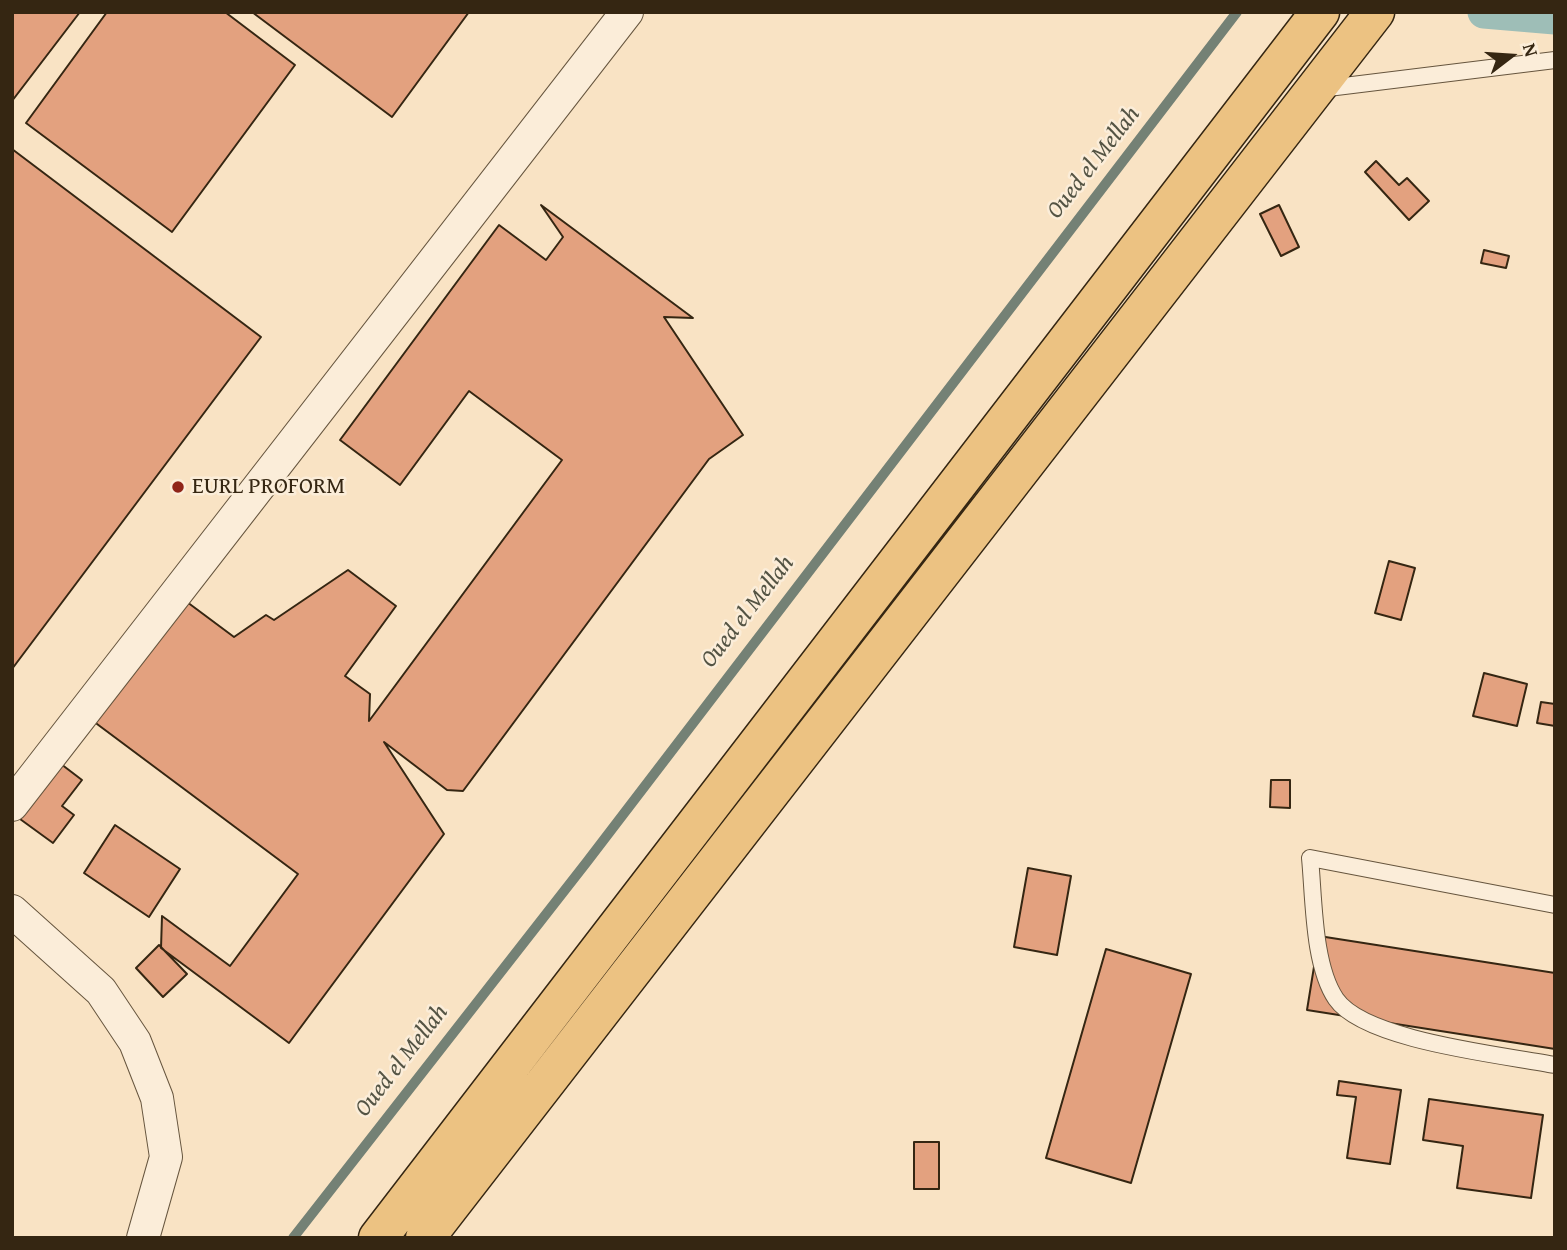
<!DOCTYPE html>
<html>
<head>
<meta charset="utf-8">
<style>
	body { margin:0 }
	#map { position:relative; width:1567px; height:1250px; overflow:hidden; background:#f9e3c4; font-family:"Gentium Book Plus",serif }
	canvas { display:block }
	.frame { position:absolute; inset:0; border:14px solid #352612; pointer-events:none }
	.north { position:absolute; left:1476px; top:21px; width:70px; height:70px; -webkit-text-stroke:5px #fbedd9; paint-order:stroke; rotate:73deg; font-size:19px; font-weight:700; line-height:28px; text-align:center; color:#352612 }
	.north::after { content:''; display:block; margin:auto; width:24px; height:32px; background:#352612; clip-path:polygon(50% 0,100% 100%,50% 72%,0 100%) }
</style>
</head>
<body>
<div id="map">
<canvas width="1567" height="1250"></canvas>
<div class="frame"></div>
<div class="north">N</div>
</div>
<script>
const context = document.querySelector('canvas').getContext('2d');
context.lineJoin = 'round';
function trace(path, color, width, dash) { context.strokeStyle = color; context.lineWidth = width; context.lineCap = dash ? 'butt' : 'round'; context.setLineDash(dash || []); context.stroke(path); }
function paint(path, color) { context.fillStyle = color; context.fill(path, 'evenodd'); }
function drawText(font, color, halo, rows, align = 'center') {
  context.font = font + ' "Gentium Book Plus",serif'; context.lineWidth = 5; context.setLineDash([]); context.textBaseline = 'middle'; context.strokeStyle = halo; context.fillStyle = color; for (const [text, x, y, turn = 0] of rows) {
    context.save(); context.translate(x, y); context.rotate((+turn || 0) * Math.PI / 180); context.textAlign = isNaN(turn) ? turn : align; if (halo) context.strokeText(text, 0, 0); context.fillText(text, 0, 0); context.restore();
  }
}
trace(new Path2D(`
	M293,1238L586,863L1237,12`), '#748175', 10);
trace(new Path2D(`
	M1484,12L1555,18`), '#9ebeb7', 33);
const building = new Path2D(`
	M12,12H80L12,101Z
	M107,12H225L295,65L172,232L26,123Z
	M252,12H469L392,117Z
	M12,149L261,337L12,669Z
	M1376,161L1399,185L1407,178L1429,201L1409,220L1365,172Z
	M541,205L693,318L664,317L743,435L709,459L463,791L447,790L384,742L444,834L289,1043L161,948L162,916L230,966L298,874L93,721L183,599L234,637L266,615L274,620L348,570L396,606L345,676L370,694L369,721L562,460L469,391L400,485L340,440L499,225L546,260L563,237Z
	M1279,205L1299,247L1281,256L1260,214Z
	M1484,250L1509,256L1506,268L1481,263Z
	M1389,561L1415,568L1401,620L1375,613Z
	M1484,673L1527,684L1517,726L1473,716Z
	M1541,702L1555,704V726L1537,723Z
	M61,764L82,780L62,806L74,815L53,843L20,819Z
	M1271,780H1290V808L1270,807Z
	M115,825L180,869L149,917L84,873Z
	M1028,868L1071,876L1057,955L1014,947Z
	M1319,936L1555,973V1049L1307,1010Z
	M159,945L187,974L163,997L136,968Z
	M1106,949L1191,974L1131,1183L1046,1158Z
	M1339,1081L1401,1090L1390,1164L1347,1158L1356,1097L1337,1095Z
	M1429,1099L1543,1115L1531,1198L1457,1188L1463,1146L1423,1140Z
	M914,1142H939V1189H914Z`);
paint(building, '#e3a17f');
trace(building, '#352612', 2);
const service = new Path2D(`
	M1320,89L1555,60
	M1555,905L1310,858C1314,899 1313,965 1336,999C1365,1041 1504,1055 1555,1065`);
const minor = new Path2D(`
	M12,805L627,12
	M12,911L101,991L135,1042L157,1098L166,1157L143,1238`);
const primary = new Path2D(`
	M378,1238L1320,12
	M425,1238L1375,12`);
trace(service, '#66553e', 18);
trace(minor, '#66553e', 34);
trace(primary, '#352612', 41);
trace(service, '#fbedd9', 16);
trace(minor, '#fbedd9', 32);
trace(primary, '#ecc282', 38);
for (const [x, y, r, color] of [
	[178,487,7,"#8f2418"]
]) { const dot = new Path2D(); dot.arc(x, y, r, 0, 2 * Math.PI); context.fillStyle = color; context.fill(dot); trace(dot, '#fbedd9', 2.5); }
drawText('23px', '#352612', '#fbedd9', [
	["EURL PROFORM",192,487]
], 'left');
drawText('italic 24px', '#545444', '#fbedd9', [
	["Oued el Mellah",1094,163,-52],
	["Oued el Mellah",748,612,-52],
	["Oued el Mellah",402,1061,-52]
]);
</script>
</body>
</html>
